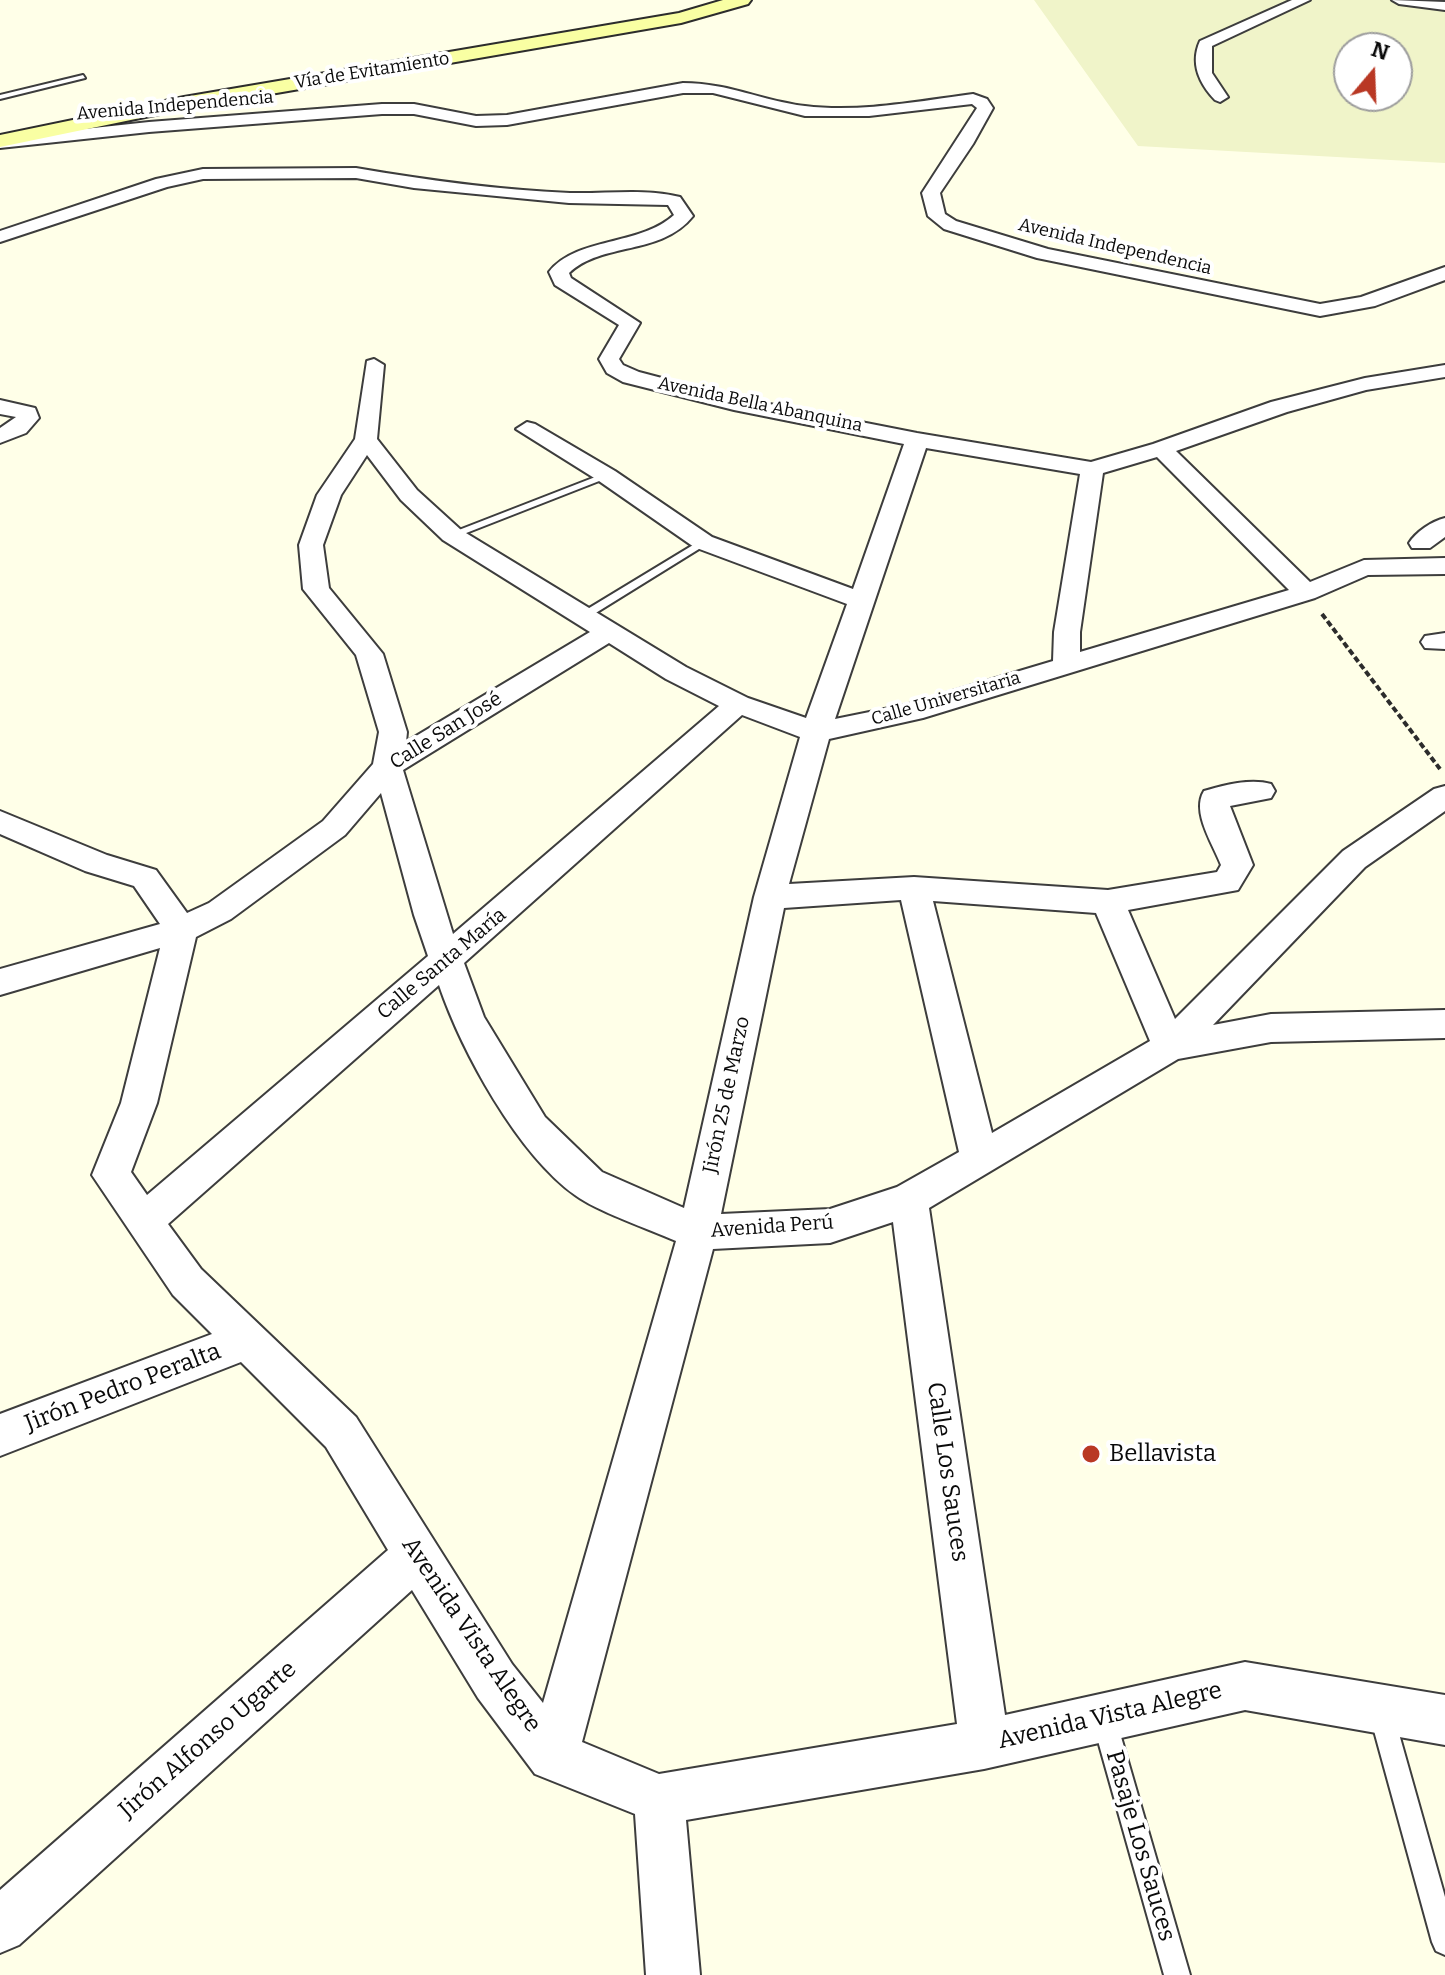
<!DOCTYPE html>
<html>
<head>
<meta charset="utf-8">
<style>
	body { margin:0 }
	#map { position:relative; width:1445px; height:1975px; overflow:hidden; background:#ffffe8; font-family:Bitter,serif }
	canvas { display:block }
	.north { position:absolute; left:1333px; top:32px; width:80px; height:80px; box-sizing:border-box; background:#fff; border:2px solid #9d9d9d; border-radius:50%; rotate:19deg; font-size:22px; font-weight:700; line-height:32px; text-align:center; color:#0a0a0a }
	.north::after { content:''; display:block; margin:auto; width:28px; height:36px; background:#b93824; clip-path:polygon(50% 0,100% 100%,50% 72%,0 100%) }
</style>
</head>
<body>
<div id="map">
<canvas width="1445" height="1975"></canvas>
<div class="north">N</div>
</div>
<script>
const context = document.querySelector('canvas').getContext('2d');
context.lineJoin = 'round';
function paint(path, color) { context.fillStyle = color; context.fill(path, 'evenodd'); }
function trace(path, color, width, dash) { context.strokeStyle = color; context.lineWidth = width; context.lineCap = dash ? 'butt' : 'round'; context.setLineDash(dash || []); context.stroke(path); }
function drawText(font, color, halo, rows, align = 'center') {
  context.font = font + ' Bitter,serif'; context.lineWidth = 8; context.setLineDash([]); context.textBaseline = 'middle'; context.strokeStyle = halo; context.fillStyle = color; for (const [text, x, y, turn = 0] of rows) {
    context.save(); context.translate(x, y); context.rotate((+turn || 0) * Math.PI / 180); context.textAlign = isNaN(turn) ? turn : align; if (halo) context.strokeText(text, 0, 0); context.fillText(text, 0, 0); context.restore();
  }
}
paint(new Path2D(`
	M1034,0H1445V163L1138,146ZM1349,48H1397V96H1349Z`), '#f0f4c9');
const service = new Path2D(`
	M83,75L85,78L0,99V95Z
	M603,474L612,476L456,537L446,535Z
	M703,539L707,540V544L586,619H578L576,616Z
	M1382,1704L1390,1708L1394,1716L1445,1897V1955L1436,1951L1432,1942L1370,1716L1374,1708Z
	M1105,1711L1113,1715L1117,1723L1190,1975H1164L1093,1723L1097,1715Z`);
const minor = new Path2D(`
	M1292,0H1310L1212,46V73L1228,97L1220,102L1215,100C1199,83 1190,63 1200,41Z
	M1392,0L1445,2V10L1399,4Z
	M683,83C729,83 762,101 805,106C860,113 919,101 973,94L987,99L993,108L973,144L940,193L945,214L956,221L1048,249L1320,304L1361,297L1445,267V280L1375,306L1320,316L1037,258L944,229L928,216L922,193L977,108L972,104L869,116H805L713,93H683L507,125L476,126L414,114H382L149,132L0,148V138L149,122L382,104H414L476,116L507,115Z
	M356,168C426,180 499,190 570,193C606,194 644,188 680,197L693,216C661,256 601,242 569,273L571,278L640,323L619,359L623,365L639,372L734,397L917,433L1091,462L1153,444L1271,402L1365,378L1445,365V377L1366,390L1287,412L1176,451L1310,582L1364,560L1445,558V574L1368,575L1315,598L923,718L829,739L789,884L914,877L1108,890L1217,872L1221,865C1213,844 1191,812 1204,791C1224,785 1251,778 1271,784L1275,791L1271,798L1230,806L1253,865L1238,890L1128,910L1175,1019L1343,851L1434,789L1445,786V811L1365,867L1213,1025L1271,1014L1445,1010V1038L1271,1042L1178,1059L929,1208L1005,1715L1245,1662L1445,1695V1745L1245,1710L984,1769L686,1820L700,1975H646L635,1814L535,1774L478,1698L412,1590L19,1945L0,1953V1890L388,1550L326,1447L241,1362L0,1456V1414L212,1334L173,1295L92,1175L121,1103L160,948L0,995V969L160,924L134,886L85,871L0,834V811L107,855L156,870L187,913L209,903L323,821L373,764L379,732L356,655L303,589L299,545L317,495L355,439L367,361L374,359L384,365L377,439L417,490L461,530L686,667L748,698L806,718L847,604L694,547L599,481L516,429L527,422L535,424L615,471L712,537L853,589L904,444L734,410L623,382L607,373L599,359L619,325L555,285L549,272C576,237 640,246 674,215L668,205L569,203L414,188L356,178L203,179L167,187L0,242V231L156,179L203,169ZM926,448L1080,474L1054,632L1053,661L909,704L835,719ZM367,455L401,500L443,540L590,632L406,742L407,732L383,654L329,588L323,545L341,495ZM1157,457L1289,590L1080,652V632L1103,473ZM609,643L666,679L719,706L453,934L403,770ZM742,715L800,737L754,897L684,1208L602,1172L545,1117L484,1017L464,963ZM381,793L414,915L428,956L147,1195L131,1172L157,1103L196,937L231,919L345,835ZM901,900L959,1152L897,1187L830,1209L721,1214L784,908ZM933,901L1096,913L1150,1041L992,1133ZM439,985C462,1052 517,1153 575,1195C596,1211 649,1229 676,1241L543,1703L512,1664L356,1417L201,1269L168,1224ZM893,1222L957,1724L659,1774L582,1742L713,1249L830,1243Z
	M0,400L35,408L39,418L26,433L0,443V428L16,417L0,414Z
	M1445,518V537L1430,548H1412L1409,543C1416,532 1432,521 1445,518Z
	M1445,633V649L1425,648L1421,642L1425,636Z`);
const secondary = new Path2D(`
	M723,0H751L748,4L681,23L184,109L0,147V135L184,97L679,13Z`);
trace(service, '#3d3d3d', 4);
trace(minor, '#3d3d3d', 4);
trace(secondary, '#2c2c2c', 4);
trace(new Path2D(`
	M1322,614L1440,769`), '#2c2c2c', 4, [6, 3]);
paint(service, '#fff');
paint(minor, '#fff');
paint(secondary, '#f9ffa3');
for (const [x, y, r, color] of [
	[1091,1454,10,"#b93824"]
]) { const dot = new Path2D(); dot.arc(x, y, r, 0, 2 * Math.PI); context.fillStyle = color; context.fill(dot); trace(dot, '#fff', 3); }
drawText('18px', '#0a0a0a', '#fff', [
	["Vía de Evitamiento",372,71,-9],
	["Avenida Independencia",175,106,-5],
	["Avenida Independencia",1115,247,13],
	["Avenida Bella Abanquina",760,405,12],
	["Calle Universitaria",946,699,-16]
]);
drawText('20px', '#0a0a0a', '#fff', [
	["Calle San José",446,731,-32],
	["Calle Santa María",442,964,-40],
	["Jirón 25 de Marzo",727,1095,-78],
	["Avenida Perú",772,1227,-4]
]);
drawText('24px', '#0a0a0a', '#fff', [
	["Jirón Pedro Peralta",123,1388,-21],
	["Calle Los Sauces",947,1472,82],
	["Avenida Vista Alegre",471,1635,56],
	["Avenida Vista Alegre",1110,1716,-13],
	["Jirón Alfonso Ugarte",208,1740,-41],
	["Pasaje Los Sauces",1140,1846,74]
]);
drawText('24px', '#0a0a0a', '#fff', [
	["Bellavista",1109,1454]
], 'left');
</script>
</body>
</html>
